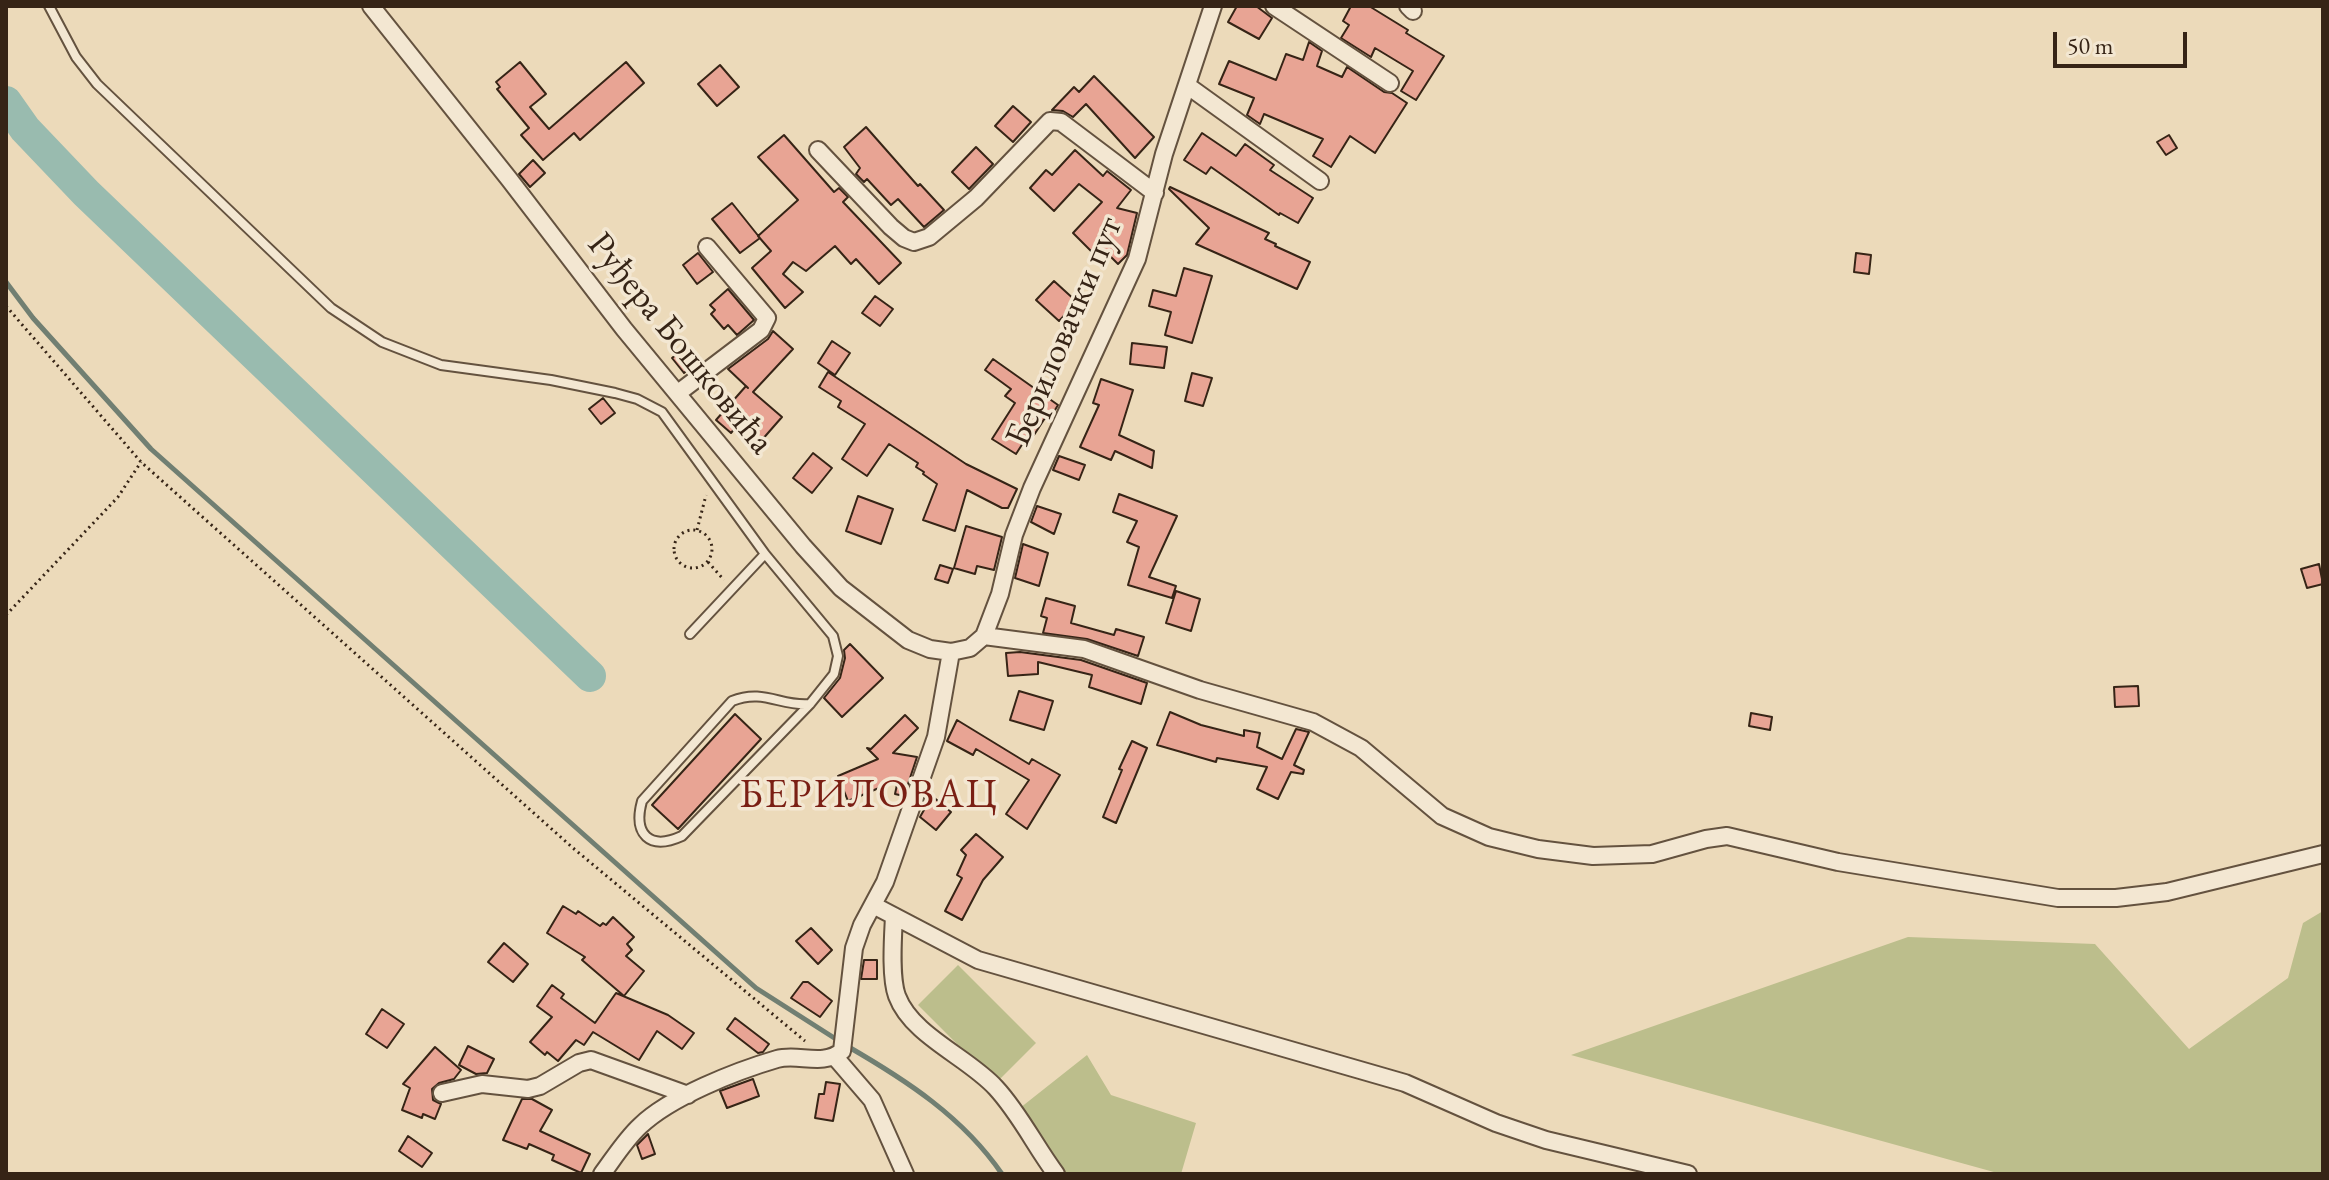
<!DOCTYPE html>
<html>
<head>
<meta charset="utf-8">
<style>
	body { margin:0 }
	#map { position:relative; width:2329px; height:1180px; overflow:hidden; background:#ecdaba; font-family:"EB Garamond",serif }
	canvas { display:block }
	.frame { position:absolute; inset:0; border:8px solid #362416; pointer-events:none }
	.scale { position:absolute; left:2053px; top:32px; width:134px; height:36px; box-sizing:border-box; border:4px solid #362416; border-top:0; padding-left:10px; font-size:24px; line-height:28px; white-space:nowrap; color:#362416; -webkit-text-stroke:6px #f3e7d2; paint-order:stroke }
</style>
</head>
<body>
<div id="map">
<canvas width="2329" height="1180"></canvas>
<div class="frame"></div>
<div class="scale">50 m</div>
</div>
<script>
const context = document.querySelector('canvas').getContext('2d');
context.lineJoin = 'round';
function paint(path, color) { context.fillStyle = color; context.fill(path, 'evenodd'); }
function trace(path, color, width, dash) { context.strokeStyle = color; context.lineWidth = width; context.lineCap = dash ? 'butt' : 'round'; context.setLineDash(dash || []); context.stroke(path); }
function drawText(font, color, halo, rows, align = 'center') {
  context.font = font + ' "EB Garamond",serif'; context.lineWidth = 7; context.setLineDash([]); context.textBaseline = 'middle'; context.strokeStyle = halo; context.fillStyle = color; for (const [text, x, y, turn = 0] of rows) {
    context.save(); context.translate(x, y); context.rotate((+turn || 0) * Math.PI / 180); context.textAlign = isNaN(turn) ? turn : align; if (halo) context.strokeText(text, 0, 0); context.fillText(text, 0, 0); context.restore();
  }
}
paint(new Path2D(`
	M2323,911V1174H2001L1571,1055L1908,937L2095,944L2189,1049L2288,978L2303,923Z
	M958,965L1036,1043L996,1083L918,1005Z
	M1087,1055L1111,1095L1196,1123L1181,1174H1064L1020,1108Z`), '#bcbe8c');
trace(new Path2D(`
	M6,282L33,318L151,449L756,988L839,1041
	M847,1046C906,1080 963,1117 1002,1174`), '#717f72', 5);
trace(new Path2D(`
	M6,102L25,129L86,193L590,676`), '#99bbaf', 32);
const building = new Path2D(`
	M1237,6H1256L1272,18L1259,39L1228,22Z
	M1351,6H1369L1408,30L1406,33L1444,56L1416,100L1401,91L1413,71L1375,48L1371,57L1341,38L1349,25L1343,21Z
	M1309,42L1322,51L1317,66L1342,77L1347,67L1384,92L1392,93L1407,103L1375,153L1350,136L1331,167L1313,156L1323,139L1264,114L1260,124L1247,115L1254,98L1219,84L1229,61L1276,80L1286,54L1303,60Z
	M520,62L546,94L530,107L549,129L626,62L644,83L580,140L574,133L543,160L521,135L529,128L497,89L500,87L496,82Z
	M720,65L739,87L717,106L698,84Z
	M1094,76L1154,137L1135,158L1086,104L1073,117L1063,111L1052,110L1074,87L1079,92Z
	M1013,106L1031,122L1013,142L995,126Z
	M866,127L918,186L920,184L944,210L924,227L898,199L891,205L867,179L864,182L856,174L860,168L844,147Z
	M1202,133L1236,156L1245,144L1274,165L1270,170L1313,198L1298,223L1280,213L1279,215L1211,167L1206,174L1184,160Z
	M784,135L834,192L839,188L848,197L843,202L901,263L879,284L856,259L851,264L835,246L806,271L793,262L783,274L803,292L785,308L752,268L771,251L758,236L798,200L758,157Z
	M2169,135L2177,148L2166,155L2157,142Z
	M976,147L993,164L969,189L952,172Z
	M1075,150L1103,176L1107,171L1131,190L1117,208L1137,213L1127,255L1118,264L1106,252L1099,259L1073,233L1102,202L1079,184L1054,211L1030,188L1046,170L1052,175Z
	M533,160L545,173L530,187L519,174Z
	M1170,187L1269,233L1265,239L1276,244L1275,246L1310,262L1297,289L1196,244L1209,228L1169,189Z
	M732,203L760,238L740,253L712,219Z
	M698,253L713,272L697,284L683,265Z
	M1856,253L1871,255L1869,274L1854,272Z
	M1184,268L1212,276L1192,343L1165,335L1171,312L1149,306L1153,290L1176,296Z
	M1054,281L1077,302L1059,321L1036,300Z
	M728,289L754,320L737,335L728,325L724,329L711,314L715,310L710,305Z
	M875,296L893,309L880,326L862,313Z
	M773,331L793,349L753,392L782,417L761,441L740,422L731,433L716,420L746,386L748,388L728,369L768,339Z
	M832,341L850,353L835,375L818,363Z
	M1132,343L1167,347L1164,368L1130,364Z
	M683,349L695,364L684,373L672,358Z
	M993,359L1058,405L1049,420L1045,418L1034,435L1030,432L1016,454L992,439L1015,403L1005,396L1011,389L985,370Z
	M828,372L966,464L1017,489L1008,508H1002L967,490L955,531L923,520L937,484L923,474L924,472L916,467L918,463L889,444L867,476L842,459L865,424L838,407L841,401L819,387Z
	M1192,373L1212,378L1203,406L1185,401Z
	M1101,379L1133,390L1119,435L1154,451L1152,468L1115,451L1111,460L1080,447L1099,405L1093,403Z
	M603,398L615,413L601,424L589,409Z
	M813,453L832,468L812,493L793,478Z
	M1059,456L1085,465L1079,480L1053,470Z
	M1119,494L1177,516L1149,577L1176,586L1172,598L1128,585L1139,547L1127,542L1137,521L1113,512Z
	M858,496L893,509L881,544L846,531Z
	M1037,506L1061,514L1054,534L1031,522Z
	M966,526L1002,537L994,570L977,566L975,574L954,568Z
	M1023,544L1048,553L1039,586L1015,578Z
	M2319,564L2323,584L2307,588L2301,569Z
	M940,565L953,569L948,583L935,579Z
	M1176,591L1200,599L1191,631L1166,623Z
	M1046,598L1075,606L1071,623L1114,635L1116,629L1144,637L1138,656L1087,639L1043,633L1047,618L1041,616Z
	M850,644L883,678L842,717L824,698L840,678L845,658L844,650Z
	M1020,652L1081,660L1147,683L1141,704L1089,687L1092,675L1038,662V674L1008,676L1006,653Z
	M2138,686L2139,706L2115,707L2114,687Z
	M1019,691L1053,701L1044,730L1010,720Z
	M1170,712L1201,725L1244,736V730L1260,733L1257,747L1282,759L1296,729L1309,732L1294,765L1304,770L1303,774L1291,772L1278,799L1257,789L1267,767L1217,758L1216,762L1157,745Z
	M1751,713L1772,717L1770,730L1749,726Z
	M735,714L761,739L678,829L652,805Z
	M905,715L918,728L893,753L917,757L904,796L895,794L898,780L848,801L838,776L878,759L867,748L871,749Z
	M957,720L1029,764L1032,759L1060,775L1027,829L1006,814L1029,780L976,749L973,755L947,741Z
	M1132,741L1147,748L1116,823L1103,817L1122,770L1119,769Z
	M932,796L951,812L936,830L920,817Z
	M976,834L1003,857L983,880L962,920L945,911L962,878L957,875L966,855L961,850Z
	M563,906L576,914L578,911L600,926L603,923L606,925L613,917L634,937L627,944L632,950L626,956L644,971L624,996L582,960L585,957L547,933Z
	M811,928L832,950L818,964L796,941Z
	M504,943L528,964L513,982L488,962Z
	M864,960H877V979H861Z
	M803,982H808L832,1001L820,1017L791,998Z
	M552,985L564,994L561,998L595,1023L616,993L668,1015L694,1033L682,1049L657,1031L639,1060L593,1032L584,1045L576,1040L558,1061L547,1052L545,1055L530,1042L552,1017L537,1006Z
	M382,1009L404,1024L387,1048L366,1034Z
	M735,1018L769,1044L763,1052L758,1053L727,1029Z
	M468,1046L494,1059L487,1073L476,1074L459,1065Z
	M435,1047L461,1070L454,1079L439,1083L432,1089L433,1100L441,1104L435,1119L423,1114L422,1118L402,1110L410,1088L403,1084Z
	M753,1079L759,1096L727,1108L720,1091Z
	M826,1082L840,1084L833,1121L815,1118L819,1094H824Z
	M522,1099H532L552,1110L540,1131L590,1154L581,1173L552,1160L554,1155L529,1144L527,1149L503,1140Z
	M648,1134L655,1154L642,1159L637,1145Z
	M408,1136L432,1153L422,1167L399,1151Z`);
paint(building, '#e8a494');
trace(building, '#362416', 2);
const service = new Path2D(`
	M49,6L76,57L97,84L331,308L382,342L441,365L551,380L615,393L637,399L662,412L765,554L833,636L838,656L834,674L810,704L682,836C649,851 633,834 642,801L732,701C764,688 781,707 810,704
	M690,634L765,554`);
const minor = new Path2D(`
	M371,6L509,179L624,329L803,546L841,588L908,640L930,649L951,652L970,648L984,636L1000,594L1014,535L1032,488L1137,259L1164,154L1213,6
	M1274,6L1390,83
	M1408,6L1413,11
	M1188,86L1320,181
	M818,150L891,227L904,238L914,242L929,237L976,198L1050,121L1061,122L1155,193
	M678,393L761,330L767,318L707,247
	M984,636L1084,649L1200,690L1313,722L1361,748L1442,816L1489,837L1538,849L1593,856L1652,854L1706,839L1727,836L1838,862L2058,898H2116L2167,892L2323,854
	M873,905L978,960L1405,1083L1496,1123L1546,1140L1688,1174
	M894,916C893,937 890,977 897,996C912,1036 968,1057 996,1088C1020,1114 1035,1146 1056,1174
	M835,1057L872,1100L905,1174
	M442,1093L482,1084L528,1089L540,1086L579,1063L591,1060L688,1095
	M602,1174C614,1158 625,1140 640,1126C670,1097 736,1071 777,1059C798,1053 823,1067 842,1051L854,948L862,925L885,882L936,737L951,652`);
trace(service, '#64523f', 12);
trace(minor, '#64523f', 20);
trace(new Path2D(`
	M6,306L141,462L573,848L805,1041
	M674 549a19 19 0 1 1 38 0a19 19 0 1 1-38 0Z
	M697,530L706,495
	M708,562L724,580
	M6,615L118,497L141,462`), '#362416', 3, [2, 4]);
trace(service, '#f3e7d2', 8);
trace(minor, '#f3e7d2', 16);
drawText('36px', '#362416', '#f3e7d2', [
	["Бериловачки пут",1065,332,-67],
	["Руђера Бошковића",680,344,51]
]);
context.letterSpacing = '2px';
drawText('40px', '#7a1f14', '#f3e7d2', [
	["БЕРИЛОВАЦ",869,796]
]);
context.letterSpacing = '0px';
</script>
</body>
</html>
